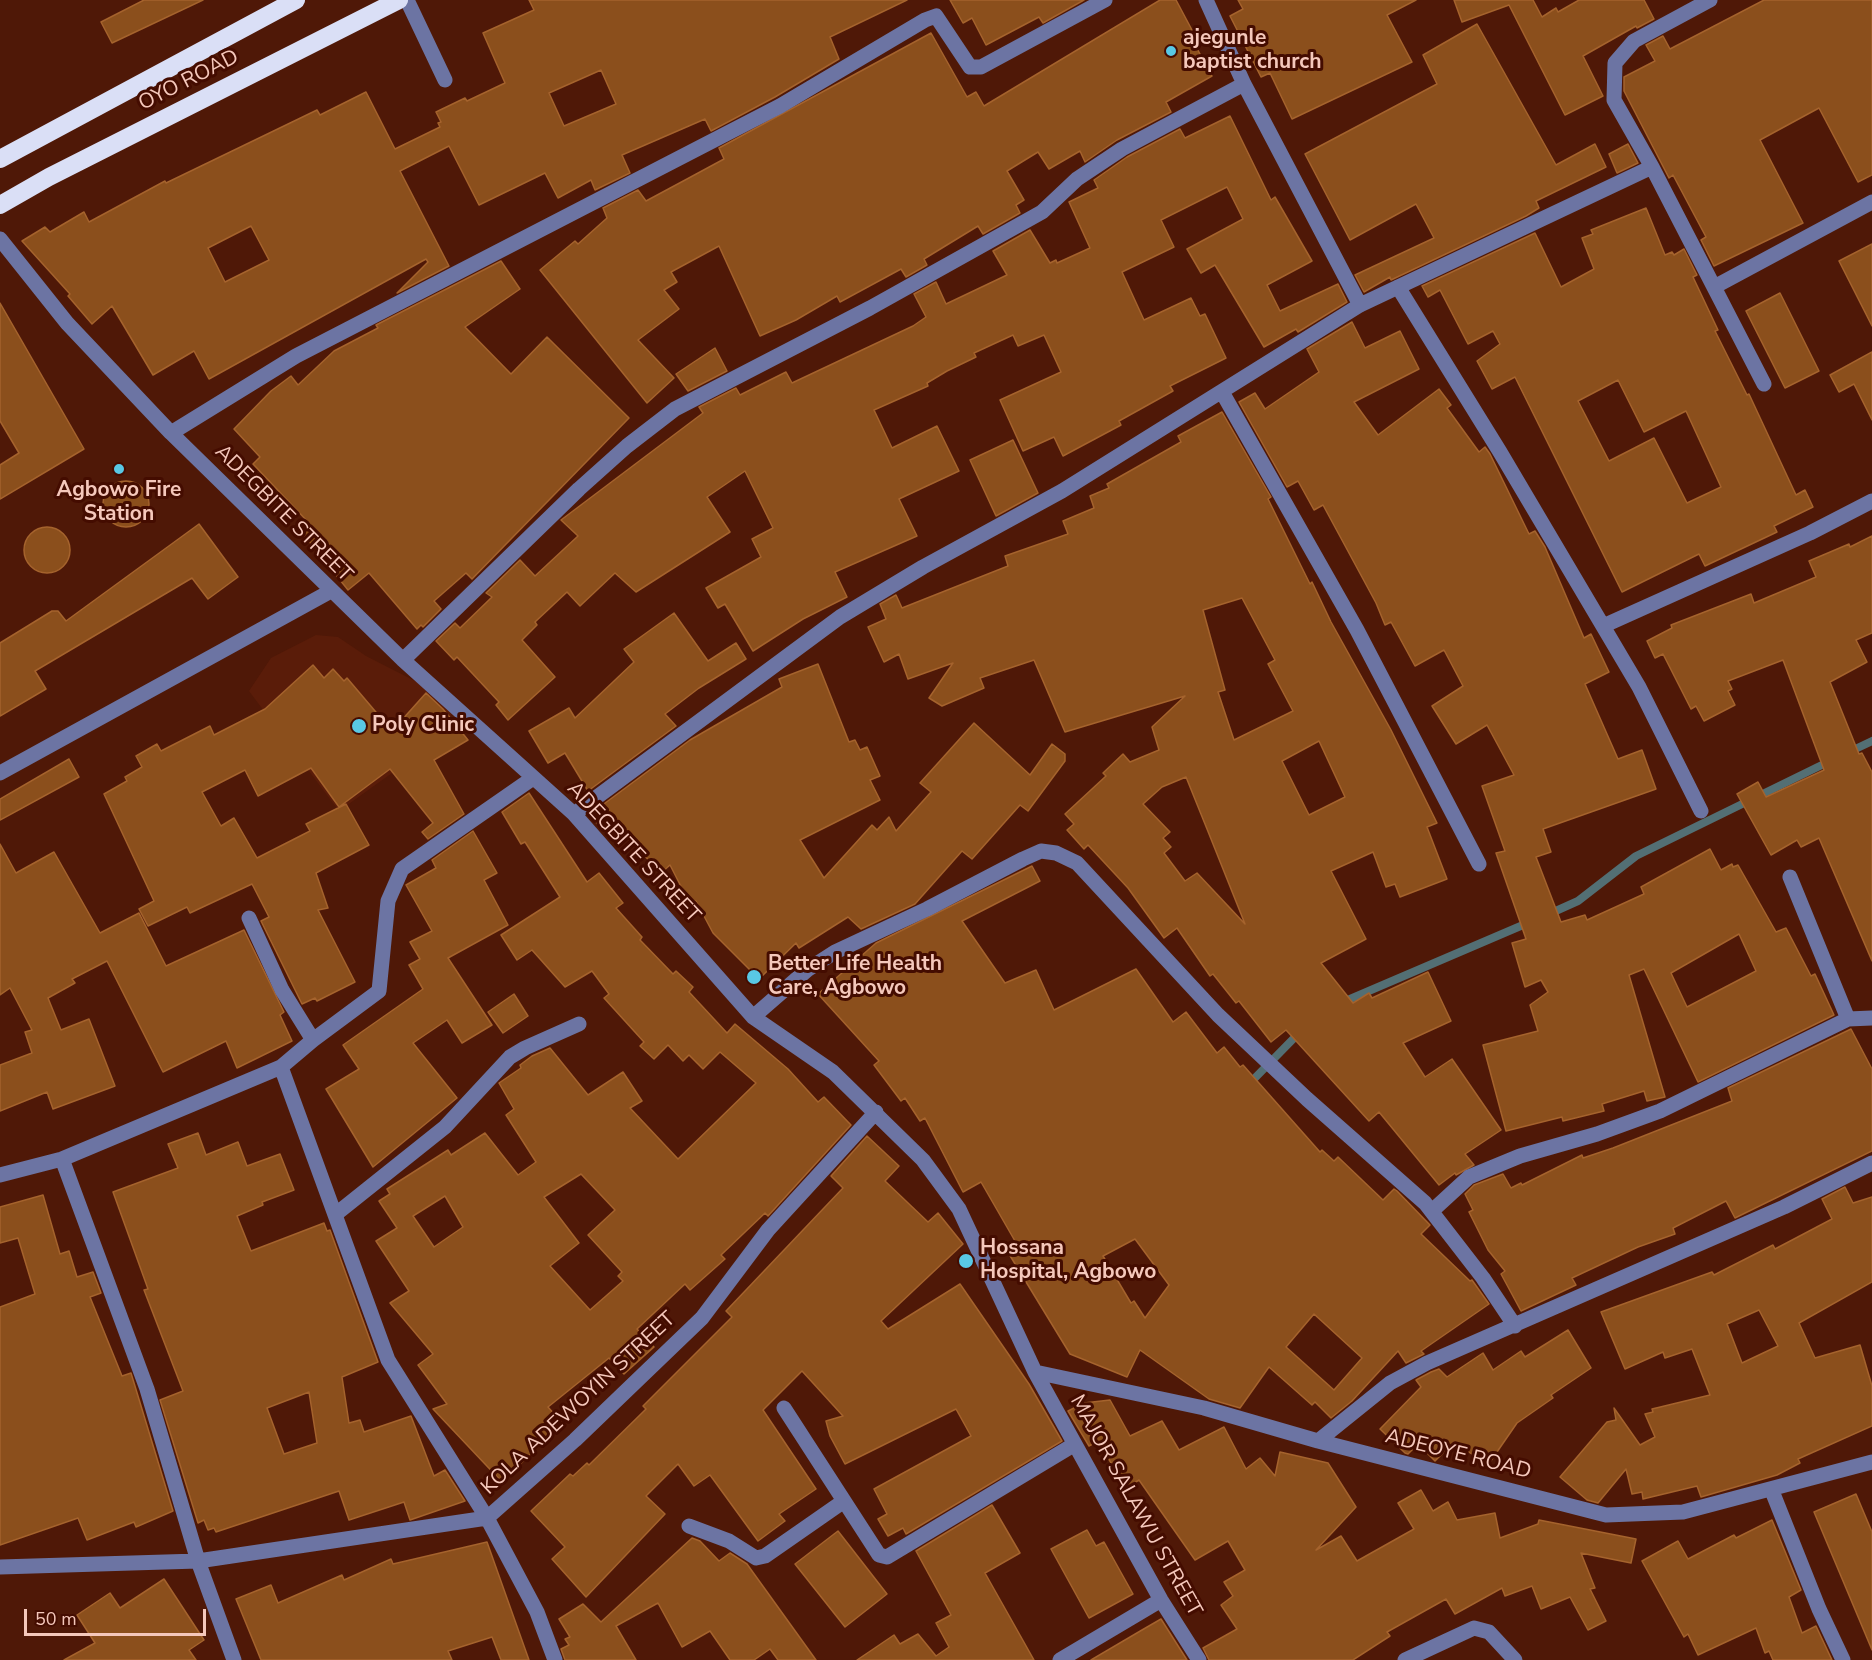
<!DOCTYPE html>
<html>
<head>
<meta charset="utf-8">
<style>
	body { margin:0 }
	#map { position:relative; width:1872px; height:1660px; overflow:hidden; background:#4f1807; font-family:"Nunito Sans",sans-serif }
	canvas { display:block }
	.scale { position:absolute; left:24px; top:1609px; width:182px; height:27px; box-sizing:border-box; border:3px solid #f5c8bb; border-top:0; padding-left:8px; font-size:18px; line-height:21px; white-space:nowrap; color:#f5c8bb; -webkit-text-stroke:4px #440c00; paint-order:stroke }
</style>
</head>
<body>
<div id="map">
<canvas width="1872" height="1660"></canvas>
<div class="scale">50 m</div>
</div>
<script>
const context = document.querySelector('canvas').getContext('2d');
context.lineJoin = 'round';
function paint(path, color) { context.fillStyle = color; context.fill(path, 'evenodd'); }
function trace(path, color, width, dash) { context.strokeStyle = color; context.lineWidth = width; context.lineCap = dash ? 'butt' : 'round'; context.setLineDash(dash || []); context.stroke(path); }
function drawText(font, color, halo, rows, align = 'center') {
  context.font = font + ' "Nunito Sans",sans-serif'; context.lineWidth = 6; context.setLineDash([]); context.textBaseline = 'middle'; context.strokeStyle = halo; context.fillStyle = color; for (const [text, x, y, turn = 0] of rows) {
    context.save(); context.translate(x, y); context.rotate((+turn || 0) * Math.PI / 180); context.textAlign = isNaN(turn) ? turn : align; if (halo) context.strokeText(text, 0, 0); context.fillText(text, 0, 0); context.restore();
  }
}
paint(new Path2D(`
	M316,635L338,637L366,656L417,682L453,713L413,758L339,811L249,691L271,658Z`), '#5a1c09');
trace(new Path2D(`
	M1849,752L1872,741
	M1549,914L1578,901L1636,856L1830,761
	M1343,1002L1530,922
	M1249,1084L1299,1033`), '#536f74', 8);
const building = new Path2D(`
	M144,0H203L112,43L101,22Z
	M529,0H907L830,37L839,59L775,97L711,131L705,119L622,155L630,173L595,190L591,180L558,198L545,173L479,205L449,146L400,171L449,266L397,293L428,262L426,259L209,379L194,351L153,375L112,306L92,324L68,296L70,294L22,241L45,227L50,232L84,212L89,222L165,181L166,183L317,110L320,115L366,92L395,149L440,127L438,123L441,122L436,112L465,98L467,101L505,83L483,33L534,10ZM601,70L616,104L564,126L549,93ZM251,226L269,260L225,282L208,248Z
	M950,0H1084L1043,23L1039,17L986,45L972,18L963,23Z
	M1160,0H1176L1192,30L1188,32L1212,76L1166,102L1171,112L1117,140L1085,162L1080,151L1049,169L1038,152L1007,171L1024,200L1016,205L1020,213L983,234L978,226L924,259L927,265L906,277L901,269L840,302L837,296L796,320L760,336L719,246L671,272L677,282L664,290L679,309L638,340L674,378L647,403L540,270L575,241L578,244L607,218L603,208L638,190L646,201L687,179L724,159L719,148L931,33L967,97L976,92L984,106Z
	M1238,0H1416L1387,15L1412,62L1292,119L1270,73L1261,77L1230,16L1243,9Z
	M1454,0H1533L1542,17L1556,8L1558,12L1579,0H1644L1654,19L1637,28L1636,26L1583,56L1603,96L1565,115L1509,5L1462,22Z
	M1764,0H1872V175L1858,182L1819,108L1760,140L1803,223L1714,266L1701,240L1706,237L1673,175L1669,178L1624,91V77L1655,61L1646,45L1663,36L1670,49Z
	M1477,24L1556,165L1595,144L1606,167L1536,201L1539,208L1526,216L1391,280L1390,277L1364,292L1355,275L1434,238L1416,204L1350,240L1305,154L1437,84L1423,55Z
	M1230,116L1271,200L1275,197L1312,261L1267,285L1280,311L1338,284L1347,302L1298,332L1296,329L1264,347L1215,265L1201,273L1187,249L1243,219L1227,187L1161,220L1174,247L1122,272L1144,320L1191,298L1200,316L1205,314L1226,358L1170,386L1173,391L1119,421L1121,425L1063,456L1054,437L1023,451L1000,400L1061,372L1044,335L1018,346L1013,335L974,353L976,357L947,371L927,383L928,386L874,410L892,448L937,426L959,471L899,499L917,536L835,572L847,597L803,619L753,651L725,604L718,608L706,588L761,557L752,539L773,528L745,471L707,497L730,532L636,592L615,573L580,606L567,592L535,622L537,625L522,640L555,677L508,720L496,705L499,702L457,657L454,660L436,641L455,623L460,628L492,597L486,593L520,560L535,576L578,536L561,520L703,413L699,407L736,388L740,395L786,372L792,383L913,326L926,317L914,294L936,282L946,304L1007,275L993,251L1030,230L1050,263L1056,260L1057,263L1090,248L1069,202L1098,188L1094,180L1127,157L1180,129L1185,138Z
	M1628,144L1638,163L1617,173L1609,154Z
	M1646,208L1665,255L1672,252L1674,255L1684,249L1697,275L1693,277L1718,330L1715,331L1747,395L1749,394L1796,495L1805,490L1813,507L1774,526L1777,532L1705,566L1699,554L1622,592L1515,377L1492,389L1477,361L1500,344L1493,331L1468,344L1440,290L1428,297L1422,286L1535,233L1561,287L1594,269L1582,238L1593,234L1591,230ZM1618,380L1644,432L1686,411L1721,487L1687,503L1654,438L1609,461L1578,401Z
	M1872,244V326L1839,261Z
	M501,261L520,289L465,327L511,374L547,337L629,418L472,579L466,573L434,601L441,609L423,627L421,625L417,629L369,573L348,590L300,530L309,523L253,464L260,457L234,429L271,391L291,376L298,385L334,351L378,328L376,325Z
	M1780,293L1819,371L1785,388L1746,311Z
	M0,303L84,449L0,499V465L19,453L0,421Z
	M1352,322L1365,348L1400,331L1419,369L1354,402L1378,435L1439,389L1451,405L1447,408L1479,452L1485,447L1490,454L1529,534L1535,531L1545,547L1584,638L1591,634L1609,672L1585,684L1618,759L1642,750L1656,789L1543,829L1551,852L1536,857L1561,922L1585,915L1587,920L1644,894L1641,887L1710,849L1721,870L1732,864L1733,867L1738,865L1776,932L1786,928L1811,976L1815,974L1834,1015L1698,1082L1644,969L1629,975L1665,1097L1647,1101L1644,1091L1602,1104L1604,1111L1563,1121L1562,1117L1506,1131L1483,1045L1538,1031L1530,1005L1548,992L1541,980L1525,987L1512,943L1526,939L1496,853L1505,851L1482,786L1514,775L1487,725L1456,744L1432,706L1463,686L1444,650L1415,666L1391,622L1385,625L1376,603L1323,505L1314,510L1298,481L1287,487L1239,402L1255,393L1265,409L1319,372L1307,349ZM1739,934L1756,971L1687,1007L1671,973Z
	M715,348L727,371L688,391L676,374Z
	M1872,352V420L1854,384L1839,392L1830,375Z
	M1222,412L1271,497L1268,499L1310,584L1312,582L1331,622L1391,730L1437,823L1427,827L1447,879L1400,897L1395,884L1386,887L1373,852L1331,871L1366,939L1321,963L1353,1003L1369,993L1372,998L1428,972L1451,1021L1403,1043L1425,1077L1452,1059L1501,1130L1465,1154L1474,1165L1456,1175L1455,1173L1439,1185L1379,1112L1369,1121L1286,1030L1271,1042L1239,1001L1236,1003L1213,974L1210,976L1177,928L1164,938L1128,888L1088,845L1084,849L1067,830L1074,824L1065,814L1106,776L1103,773L1123,754L1130,762L1159,750L1152,727L1185,696L1065,732L1034,660L980,678L984,688L942,706L929,698L953,663L908,679L899,654L884,662L868,627L886,619L880,604L896,595L902,608L1008,566L1005,556L1068,534L1063,521L1094,508L1090,496L1109,488L1107,484L1181,442L1178,436ZM1242,598L1275,660L1268,664L1293,711L1234,740L1218,692L1225,690L1203,610ZM1319,741L1345,797L1309,815L1282,761ZM1186,777L1207,829L1245,924L1197,873L1185,881L1164,853L1171,847L1163,838L1170,832L1143,804L1162,787Z
	M1013,440L1038,493L996,516L970,460Z
	M103 504a23 23 0 1 1 46 0a23 23 0 1 1-46 0Z
	M199,524L238,577L208,599L192,578L35,671L46,689L0,716V643L52,611H58L66,621Z
	M24 550a23 23 0 1 1 46 0a23 23 0 1 1-46 0Z
	M1872,536V633L1856,640L1867,662L1830,682L1859,754L1862,753L1872,772V961L1819,838L1801,847L1797,840L1771,855L1737,794L1758,782L1766,797L1824,770L1783,660L1728,681L1732,689L1728,691L1735,705L1704,721L1696,706L1691,709L1663,654L1655,658L1647,641L1672,628L1671,625L1751,594L1754,603L1816,577L1809,561L1849,544L1850,547Z
	M674,613L708,661L736,643L746,659L699,688L665,714L676,726L588,791L565,753L548,763L529,731L569,708L575,718L634,662L624,649Z
	M818,664L849,742L855,740L860,750L867,747L880,776L870,780L880,800L800,840L824,878L872,825L877,830L889,817L896,831L931,792L920,783L974,723L1030,775L1052,744L1065,754V761L1028,811L1020,805L972,859L962,851L915,904L861,929L848,917L799,948L796,943L759,979L713,933L696,901L690,904L670,865L661,873L616,826L607,834L589,815L690,740L782,687L779,679Z
	M313,665L324,678L333,669L344,681L347,678L392,731L426,693L443,709L468,740L434,760L464,814L428,839L422,832L433,823L390,769L339,807L311,768L258,796L245,770L202,792L221,826L234,818L257,858L310,831L306,824L346,804L369,845L316,873L328,908L318,910L355,982L317,1001L315,998L302,1004L261,921L269,917L252,884L190,913L187,907L148,926L139,909L154,901L104,794L127,781L125,777L142,767L136,756L157,744L161,751L210,726L214,735L265,709Z
	M69,759L79,777L0,820V799Z
	M529,793L587,882L599,873L623,903L616,908L642,937L640,940L673,974L676,971L693,987L689,992L727,1033L735,1024L788,1069L818,1102L824,1097L851,1125L768,1216L765,1213L721,1255L725,1259L690,1290L685,1284L637,1329L654,1347L624,1374L609,1358L548,1407L562,1423L502,1482L433,1409L447,1404L418,1365L433,1354L390,1303L409,1291L376,1241L397,1228L379,1201L390,1194L387,1189L448,1150L451,1155L485,1133L518,1175L536,1162L506,1115L514,1109L499,1083L521,1068L520,1065L532,1056L550,1048L588,1095L623,1072L642,1101L630,1108L678,1159L756,1083L720,1052L703,1069L689,1055L683,1061L668,1045L654,1059L640,1046L644,1042L604,998L609,994L592,971L565,987L532,950L517,960L501,935L560,897L525,842L521,844L502,812ZM581,1174L615,1210L588,1235L622,1272L618,1276L623,1281L590,1310L550,1266L579,1243L544,1197ZM445,1196L463,1227L434,1247L413,1216Z
	M473,831L497,873L484,880L508,925L448,958L492,1025L462,1043L447,1020L413,1043L457,1098L373,1167L326,1089L359,1069L343,1045L423,989L409,965L420,959L410,942L432,931L406,885L436,868L432,860Z
	M0,844L16,873L54,852L100,933L139,913L166,966L244,930L284,1012L280,1015L292,1041L237,1068L226,1041L163,1072L107,961L72,979L75,983L48,998L61,1030L89,1019L115,1086L53,1109L47,1092L0,1111V1065L32,1053L25,1032L32,1030L10,988L0,995Z
	M1032,866L1040,881L962,921L1005,983L1036,970L1054,1010L1136,969L1173,1022L1186,1012L1217,1053L1224,1047L1240,1067L1243,1065L1320,1152L1322,1150L1334,1161L1338,1157L1383,1200L1394,1189L1397,1191L1430,1225L1421,1234L1470,1281L1472,1280L1489,1304L1421,1351L1424,1354L1406,1363L1398,1351L1352,1401L1331,1418L1315,1402L1312,1405L1269,1367L1240,1408L1209,1399L1140,1350L1127,1377L1070,1354L1009,1254L1019,1248L981,1182L963,1192L925,1118L920,1121L905,1098L901,1101L874,1065L879,1061L818,994L876,943ZM1135,1239L1169,1285L1145,1318L1134,1301L1131,1303L1103,1256ZM1314,1314L1362,1358L1334,1390L1286,1347Z
	M514,994L528,1016L503,1033L488,1012Z
	M1851,1029L1872,1069V1151L1735,1218L1726,1201L1673,1228L1675,1234L1638,1247L1572,1278L1576,1285L1521,1311L1501,1274L1505,1271L1488,1250L1469,1212L1473,1210L1465,1194L1474,1185L1503,1174L1511,1188L1521,1183L1522,1185L1582,1155L1583,1158L1613,1148L1732,1101L1728,1088Z
	M198,1133L206,1155L238,1142L247,1166L280,1154L294,1190L262,1202L263,1205L237,1216L251,1251L324,1223L327,1231L330,1230L378,1362L342,1377L349,1423L360,1420L364,1432L411,1416L434,1476L445,1470L465,1501L410,1520L404,1502L349,1520L339,1491L216,1532L214,1528L208,1530L204,1520L198,1523L160,1400L183,1391L144,1290L148,1289L113,1192L178,1168L168,1144ZM309,1392L317,1443L284,1454L267,1408Z
	M867,1136L899,1166L885,1181L928,1222L938,1213L963,1244L881,1321L888,1329L960,1284L1029,1384L1062,1441L906,1534L903,1528L888,1536L878,1519L887,1514L874,1489L971,1436L956,1409L845,1464L830,1436L826,1421L843,1416L802,1371L763,1410L816,1489L779,1514L785,1521L758,1541L710,1475L694,1486L678,1464L646,1496L665,1514L586,1597L552,1559L565,1547L531,1511L570,1474L573,1476L587,1463L589,1465L646,1409L643,1406L732,1317L726,1311L843,1188L831,1176Z
	M1845,1187L1853,1203L1872,1197V1282L1799,1323L1815,1358L1860,1345L1872,1386V1426L1798,1459L1800,1463L1777,1475L1701,1497L1697,1486L1643,1499L1642,1492L1632,1494L1626,1469L1598,1503L1587,1500L1560,1477L1607,1422L1616,1420L1614,1408L1640,1445L1655,1437L1645,1414L1653,1412L1652,1409L1710,1395L1692,1349L1665,1358L1663,1352L1625,1369L1601,1312L1712,1272L1714,1275L1773,1245L1775,1249L1832,1219L1822,1199ZM1759,1310L1778,1346L1742,1363L1727,1324Z
	M43,1195L60,1254L69,1251L77,1277L93,1272L101,1293L90,1297L122,1376L131,1373L173,1511L136,1527L134,1522L87,1540L78,1518L0,1545V1307L35,1294L18,1238L0,1243V1207Z
	M1568,1330L1591,1368L1551,1395L1553,1398L1517,1423L1488,1465L1454,1442L1435,1461L1418,1444L1408,1454L1405,1453L1380,1429L1421,1387L1416,1380L1431,1372L1439,1369L1447,1377L1483,1353L1493,1370L1521,1351L1525,1357Z
	M1110,1400L1130,1436L1162,1421L1179,1450L1224,1427L1246,1469L1260,1458L1275,1476L1280,1452L1328,1463L1356,1507L1316,1550L1341,1536L1357,1561L1414,1529L1398,1503L1421,1490L1433,1511L1448,1502L1457,1520L1495,1513L1500,1538L1538,1524L1539,1520L1636,1539L1631,1563L1581,1553L1595,1588L1590,1589L1606,1621L1588,1630L1570,1597L1541,1609L1532,1586L1505,1596L1502,1588L1455,1614L1446,1599L1387,1632L1390,1636L1353,1660H1209L1203,1648L1237,1629L1221,1605L1233,1596L1224,1582L1245,1570L1228,1541L1195,1560L1139,1480L1126,1488L1098,1441L1089,1446L1068,1411L1084,1403Z
	M1856,1494L1872,1532V1650L1814,1512Z
	M992,1505L1020,1553L985,1573L1034,1660H857L894,1635L900,1644L918,1634L936,1656L949,1647L936,1623L951,1615L916,1551Z
	M1772,1520L1801,1590L1789,1597L1802,1633L1816,1626L1832,1660H1773L1769,1651L1765,1653L1756,1628L1698,1655L1688,1634L1684,1637L1642,1561L1678,1541L1688,1559L1734,1535L1736,1538Z
	M1087,1530L1096,1546L1104,1542L1133,1594L1089,1618L1051,1549Z
	M838,1531L887,1594L845,1627L795,1564Z
	M692,1538L700,1541L719,1561L730,1553L747,1564L816,1660H778L770,1649L754,1660H730L710,1631L682,1647L658,1603L616,1626L636,1660H565L561,1649L569,1645L565,1639L570,1637L559,1619L583,1604L601,1622Z
	M487,1542L529,1660H501L492,1637L448,1651L452,1660H261L236,1599L271,1585L278,1603L342,1575L344,1580L391,1559L393,1564Z
	M164,1579L204,1640L189,1650L196,1660H64L95,1643L77,1615L110,1593L120,1608Z
	M1161,1619L1187,1660H1091L1142,1630Z`);
paint(building, '#8b4f1c');
trace(building, '#a5632d', 1.5);
trace(new Path2D(`
	M407,0L445,80
	M1206,0L1244,84L1360,305
	M1710,0L1634,41L1615,63L1614,100L1652,167L1764,384
	M0,239L67,323L171,433L403,660L574,814L753,1017L833,1072L923,1160L959,1209L1035,1372L1161,1600L1199,1660
	M1398,287L1500,452L1639,687L1701,811
	M1714,287L1872,202
	M1222,392L1357,630L1479,864
	M171,433L296,356L780,106L925,20L936,16L970,67H981L1105,0
	M1603,626L1810,533L1872,501
	M403,660L579,489L627,446L675,409L870,308L1042,212L1077,179L1122,149L1244,84
	M0,773L331,591
	M574,814L840,617L923,567L1062,491L1360,305L1652,167
	M1790,877L1848,1019
	M249,918L282,990L313,1040
	M753,1017L807,970L835,952L927,909L1023,859L1041,851L1056,853L1077,863L1218,1015L1307,1099L1425,1203L1483,1278L1515,1326
	M281,1067L388,1360L487,1518L537,1612L555,1660
	M62,1159L147,1389L198,1561L234,1660
	M0,1175L62,1159L281,1067L313,1040L379,991L388,901L402,869L533,778
	M1432,1211L1469,1177L1520,1156L1597,1134L1660,1111L1848,1019L1872,1018
	M336,1214L445,1127L510,1057L525,1048L579,1024
	M1035,1372L1204,1408L1318,1441L1606,1515L1683,1512L1872,1462
	M784,1408L879,1555L887,1557L1075,1444
	M1318,1441L1390,1383L1427,1363L1784,1207L1872,1163
	M1772,1491L1819,1609L1843,1660
	M689,1526L729,1541L756,1558L765,1556L844,1501
	M0,1567L198,1561L487,1518L575,1440L702,1318L768,1230L876,1112
	M1060,1660L1161,1600
	M1405,1660L1474,1628L1489,1632L1515,1660`), '#6c74a3', 15);
trace(new Path2D(`
	M0,159L296,0
	M0,205L49,177L399,0`), '#dadff6', 18);
for (const [x, y, r, color] of [
	[1171,51,6,"#59c8e4"],
	[119,469,6,"#59c8e4"],
	[359,726,8,"#59c8e4"],
	[754,977,8,"#59c8e4"],
	[966,1261,8,"#59c8e4"]
]) { const dot = new Path2D(); dot.arc(x, y, r, 0, 2 * Math.PI); context.fillStyle = color; context.fill(dot); trace(dot, '#440c00', 2); }
drawText('bold 21px', '#f5c8bb', '#440c00', [
	["ajegunle",1183,39],
	["baptist church",1183,63],
	["Agbowo Fire",119,491,"center"],
	["Station",119,515,"center"],
	["Poly Clinic",372,726],
	["Better Life Health",768,965],
	["Care, Agbowo",768,989],
	["Hossana",980,1249],
	["Hospital, Agbowo",980,1273]
], 'left');
drawText('21px', '#f5c8bb', '#440c00', [
	["OYO ROAD",189,81,-27],
	["ADEGBITE STREET",283,514,45],
	["ADEGBITE STREET",633,853,47],
	["KOLA ADEWOYIN STREET",579,1404,-43],
	["ADEOYE ROAD",1458,1455,14],
	["MAJOR SALAWU STREET",1135,1506,61]
]);
</script>
</body>
</html>
